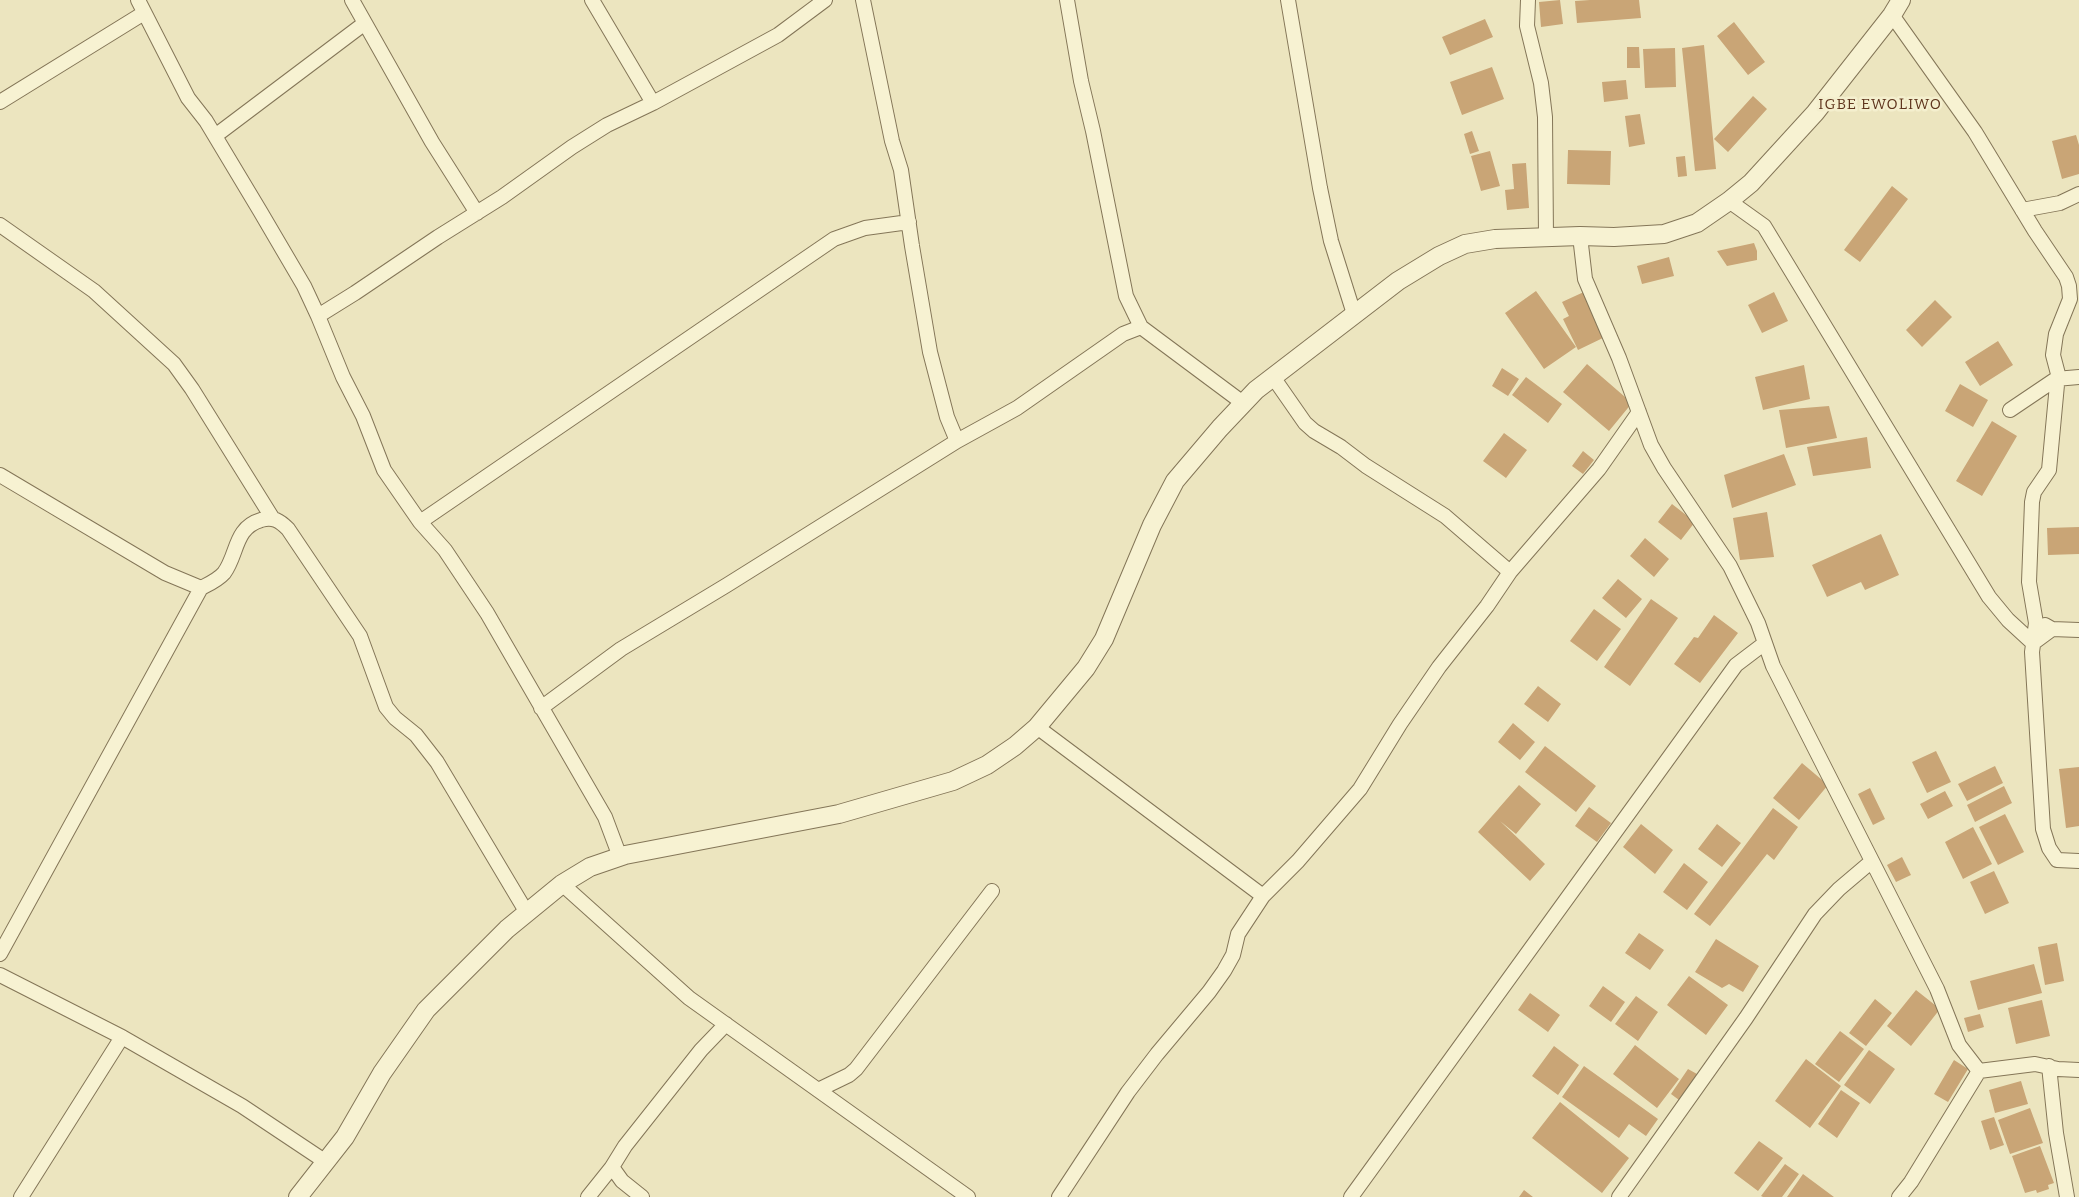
<!DOCTYPE html>
<html>
<head>
<meta charset="utf-8">
<style>
	body { margin:0 }
	canvas { display:block; background:#ece5bf }
</style>
</head>
<body>
<canvas width="2079" height="1197"></canvas>
<script>
const context = document.querySelector('canvas').getContext('2d');
context.lineJoin = 'round';
function paint(path, color) { context.fillStyle = color; context.fill(path, 'evenodd'); }
function trace(path, color, width, dash) { context.strokeStyle = color; context.lineWidth = width; context.lineCap = dash ? 'butt' : 'round'; context.setLineDash(dash || []); context.stroke(path); }
function drawText(font, color, halo, rows, align = 'center') {
  context.font = font + ' Bitter,serif'; context.lineWidth = 5; context.setLineDash([]); context.textBaseline = 'middle'; context.strokeStyle = halo; context.fillStyle = color; for (const [text, x, y, turn = 0] of rows) {
    context.save(); context.translate(x, y); context.rotate((+turn || 0) * Math.PI / 180); context.textAlign = isNaN(turn) ? turn : align; if (halo) context.strokeText(text, 0, 0); context.fillText(text, 0, 0); context.restore();
  }
}
paint(new Path2D(`
	M1560,0L1563,24L1541,27L1539,2Z
	M1590,0H1639L1641,18L1577,23L1575,1Z
	M1485,19L1493,37L1450,55L1442,37Z
	M1734,22L1765,62L1748,75L1717,36Z
	M1704,45L1716,169L1695,171L1682,48Z
	M1627,47H1639L1640,68H1627Z
	M1675,48L1676,87L1645,88L1643,49Z
	M1492,67L1504,99L1462,115L1450,82Z
	M1626,80L1628,99L1604,102L1602,82Z
	M1753,96L1767,109L1728,152L1714,139Z
	M1640,114L1645,144L1629,147L1625,116Z
	M1472,131L1479,151L1470,154L1464,134Z
	M2076,135L2079,145V174L2062,179L2052,141Z
	M1568,150L1611,151L1610,185L1567,184Z
	M1490,151L1500,186L1481,191L1471,156Z
	M1685,156L1687,176L1678,177L1676,157Z
	M1526,163L1529,208L1507,210L1505,190L1514,189L1512,164Z
	M1892,186L1908,199L1860,262L1844,250Z
	M1754,243L1757,251V260L1727,266L1717,251Z
	M1669,257L1674,276L1642,284L1637,266Z
	M1536,291L1576,347L1544,369L1505,313Z
	M1586,291L1607,336L1578,350L1563,319L1569,316L1562,302Z
	M1774,292L1788,321L1762,333L1748,305Z
	M1935,300L1952,317L1922,347L1906,330Z
	M1998,341L2013,365L1980,386L1965,362Z
	M1587,364L1632,403L1609,431L1563,392Z
	M1804,365L1810,399L1763,410L1755,377Z
	M1502,368L1519,379L1508,396L1492,386Z
	M1526,377L1562,404L1548,423L1512,395Z
	M1960,384L1988,400L1973,427L1945,411Z
	M1829,406L1837,438L1786,448L1779,410Z
	M1992,421L2017,436L1982,496L1956,481Z
	M1504,433L1527,450L1506,478L1483,461Z
	M1867,437L1871,468L1813,476L1807,447Z
	M1583,451L1594,460L1583,474L1572,466Z
	M1784,454L1796,485L1732,508L1724,475Z
	M1672,504L1695,522L1681,540L1658,522Z
	M1767,512L1774,557L1740,560L1733,518Z
	M2079,527V554L2048,555L2047,528Z
	M1881,534L1899,575L1865,590L1861,582L1827,597L1812,565Z
	M1645,538L1669,559L1654,577L1630,556Z
	M1618,579L1642,599L1626,618L1602,598Z
	M1651,599L1678,618L1630,686L1604,667Z
	M1594,609L1621,629L1597,661L1570,641Z
	M1714,615L1738,633L1700,683L1674,664L1694,637L1698,638Z
	M1538,686L1561,704L1548,722L1524,704Z
	M1513,723L1535,742L1520,760L1498,742Z
	M1545,746L1596,786L1576,812L1525,772Z
	M1936,751L1951,782L1927,793L1912,762Z
	M1802,763L1828,785L1799,820L1773,798Z
	M1995,766L2003,783L1967,801L1958,784Z
	M2079,767V826L2066,828L2059,769Z
	M1519,785L1541,804L1516,834L1500,821L1545,864L1530,881L1478,832Z
	M2004,786L2012,803L1975,822L1967,805Z
	M1870,788L1885,819L1873,825L1858,794Z
	M1945,791L1953,806L1928,819L1920,804Z
	M1589,807L1611,823L1597,842L1575,826Z
	M1773,808L1798,827L1774,860L1767,854L1710,926L1694,914Z
	M2005,814L2024,852L1998,865L1979,827Z
	M1641,824L1673,850L1655,874L1623,847Z
	M1717,824L1741,843L1722,867L1698,849Z
	M1973,827L1992,864L1963,879L1945,842Z
	M1902,857L1911,875L1896,882L1887,865Z
	M1684,863L1708,882L1687,910L1663,892Z
	M1994,871L2009,903L1985,914L1970,882Z
	M1639,933L1664,950L1650,970L1625,953Z
	M1716,939L1759,966L1743,992L1729,984L1722,988L1695,972Z
	M2057,943L2064,981L2045,985L2038,947Z
	M2034,964L2042,993L1978,1010L1970,981Z
	M1689,976L1728,1005L1706,1035L1667,1005Z
	M1603,986L1625,1002L1611,1022L1589,1006Z
	M1916,990L1940,1009L1911,1046L1887,1026Z
	M1530,993L1560,1015L1548,1032L1518,1010Z
	M1636,996L1658,1012L1638,1041L1615,1024Z
	M1875,999L1892,1013L1866,1046L1849,1033Z
	M2042,1000L2050,1036L2016,1044L2008,1008Z
	M1980,1014L1984,1027L1968,1032L1964,1018Z
	M1840,1031L1864,1049L1839,1082L1815,1064Z
	M1635,1045L1679,1079L1657,1108L1613,1074Z
	M1554,1046L1579,1065L1558,1095L1532,1076Z
	M1869,1050L1895,1069L1870,1104L1844,1085Z
	M1806,1059L1841,1086L1810,1128L1775,1101Z
	M1954,1060L1968,1069L1948,1102L1934,1094Z
	M1584,1066L1658,1119L1646,1136L1629,1124L1619,1138L1562,1097Z
	M1688,1069L1697,1074L1679,1100L1671,1094Z
	M2021,1081L2028,1104L1995,1113L1989,1090Z
	M1841,1090L1860,1103L1837,1138L1818,1124Z
	M1560,1102L1629,1158L1602,1193L1532,1138Z
	M2030,1108L2043,1143L2010,1154L1998,1120Z
	M1994,1117L2004,1145L1990,1150L1981,1121Z
	M1759,1141L1783,1158L1758,1191L1734,1173Z
	M2040,1146L2054,1183L2048,1185L2049,1189L2037,1193L2036,1190L2025,1193L2012,1156Z
	M1785,1164L1799,1174L1782,1197H1763L1761,1196Z
	M1803,1174L1834,1197H1787Z
	M1524,1190L1533,1197H1519Z`), '#c9a576');
const minor = new Path2D(`
	M138,0L188,98L206,121L260,211L304,286L318,316
	M352,0L432,142L477,213
	M592,0L653,103
	M863,0L892,141L901,170L912,246L930,352L947,417L957,441L1017,408L1123,334L1141,327
	M1067,0L1081,81L1093,131L1126,296L1141,327L1243,403
	M1288,0L1320,188L1331,241L1354,314
	M1528,0L1527,26L1541,83L1545,117L1546,237
	M1892,15L1975,132L2035,231L2066,277L2069,286L2070,299L2056,334L2053,355L2058,374L2049,470L2034,492L2032,502L2029,582L2036,623L2032,652L2043,829L2049,848L2057,860L2079,861
	M0,102L144,13
	M215,136L365,23
	M1729,201L1764,226L1989,597L2008,620L2033,643L2052,629
	M2022,210L2060,203L2079,194
	M0,225L94,291L174,364L192,389L273,519
	M1580,236L1585,279L1619,358L1651,445L1664,468L1730,566L1758,623L1773,666L1937,989L1959,1045L1979,1071L1911,1182L1899,1197
	M1273,377L1305,423L1314,431L1341,447L1366,466L1445,516L1510,572
	M2010,410L2056,379L2079,377
	M0,475L165,573L201,588C209,584 218,580 224,573C238,554 234,528 261,520C273,516 280,521 288,529L360,636L386,707L395,718L416,735L437,762L527,913
	M420,522L834,239L865,228L909,222
	M2045,625L2052,629L2079,630
	M541,708L621,649L727,585L957,441
	M1037,727L1263,896
	M620,857L605,817L487,613L445,550L420,522L384,470L363,416L343,377L318,316L355,293L438,237L502,197L572,147L607,125L653,103L778,35L825,0
	M562,884L689,998L968,1197
	M0,954L201,588
	M0,975L122,1037L242,1106L326,1162
	M2049,1066L2056,1133L2067,1197
	M1979,1071L2035,1064L2058,1069L2079,1070
	M818,1090L849,1075L856,1069L992,891
	M21,1197L122,1037
	M588,1197L612,1167
	M642,1197L622,1181L612,1167L625,1146L701,1050L726,1024
	M1059,1197L1128,1092L1157,1054L1209,992L1224,971L1233,955L1238,934L1263,896L1298,861L1360,789L1400,724L1439,667L1487,606L1510,572L1599,469L1639,412
	M1351,1197L1736,665L1765,643
	M1619,1197L1746,1018L1815,914L1839,889L1872,861`);
const tertiary = new Path2D(`
	M298,1197L345,1137L382,1073L426,1010L507,929L562,884L590,867L625,855L839,814L953,781L987,765L1015,746L1037,727L1086,668L1104,639L1152,525L1175,481L1220,428L1256,390L1273,377L1398,281L1439,256L1465,244L1495,239L1580,236L1614,237L1664,234L1697,223L1729,201L1751,183L1815,113L1892,15L1901,0`);
trace(minor, '#847658', 16);
trace(tertiary, '#847658', 20);
trace(minor, '#f7f2d2', 14);
trace(tertiary, '#f7f2d2', 18);
context.letterSpacing = '1px';
drawText('15px', '#5f351d', '#f4efce', [
	["IGBE EWOLIWO",1880,105]
]);
context.letterSpacing = '0px';
</script>
</body>
</html>
